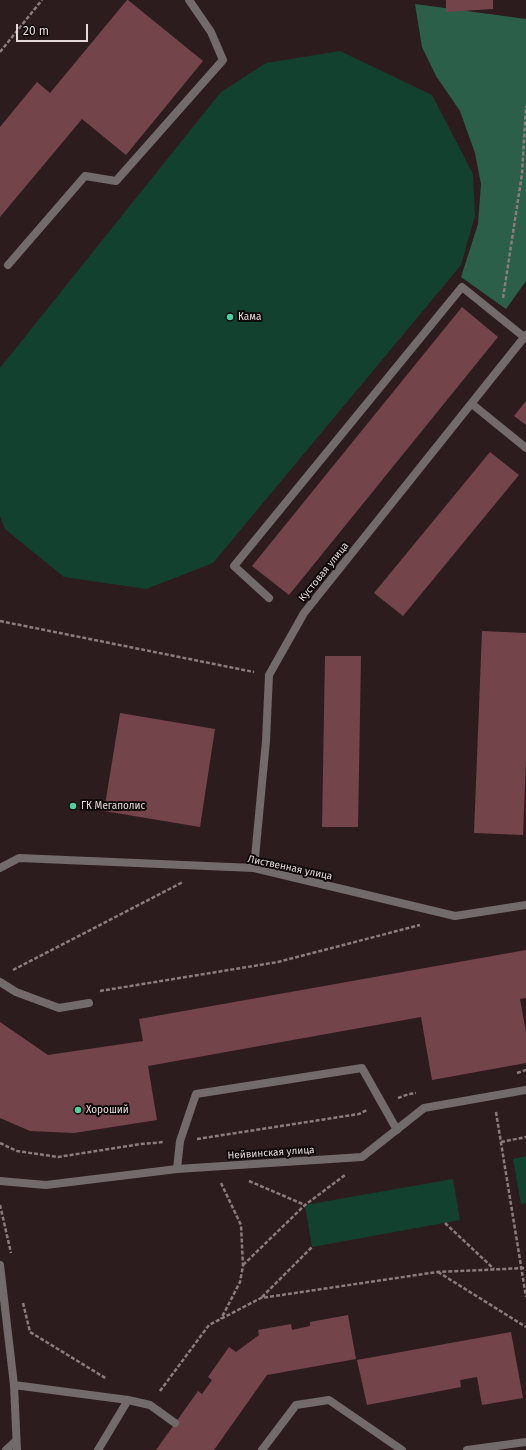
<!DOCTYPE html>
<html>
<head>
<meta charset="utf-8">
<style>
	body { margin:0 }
	#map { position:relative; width:526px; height:1450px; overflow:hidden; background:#2d1c1e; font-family:"Fira Sans",sans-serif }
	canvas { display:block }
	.scale { position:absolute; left:16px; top:24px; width:72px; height:18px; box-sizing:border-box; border:2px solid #e5d9da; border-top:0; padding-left:5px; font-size:12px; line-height:14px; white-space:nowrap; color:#e5d9da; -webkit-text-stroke:3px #10090a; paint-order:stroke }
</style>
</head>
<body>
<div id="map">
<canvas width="526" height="1450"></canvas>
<div class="scale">20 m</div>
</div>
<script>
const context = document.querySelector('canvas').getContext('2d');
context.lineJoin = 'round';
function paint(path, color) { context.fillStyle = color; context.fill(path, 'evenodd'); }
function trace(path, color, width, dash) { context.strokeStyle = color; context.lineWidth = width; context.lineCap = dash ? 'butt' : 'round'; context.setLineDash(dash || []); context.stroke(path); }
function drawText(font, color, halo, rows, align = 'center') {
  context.font = font + ' "Fira Sans",sans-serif'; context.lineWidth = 4; context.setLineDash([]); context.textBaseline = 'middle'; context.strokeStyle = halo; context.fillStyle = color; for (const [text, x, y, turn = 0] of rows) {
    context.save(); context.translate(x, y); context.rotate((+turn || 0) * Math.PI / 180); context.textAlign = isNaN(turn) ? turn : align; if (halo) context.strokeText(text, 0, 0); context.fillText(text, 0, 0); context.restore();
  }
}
paint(new Path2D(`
	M340,51L432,95L473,174L475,216L461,265L213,563L146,589L64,577L5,529L0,516V368L221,92L266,63Z
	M526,1156V1203L521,1204L513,1159Z
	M453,1179L460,1220L312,1247L305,1205Z`), '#13412f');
paint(new Path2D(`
	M415,4L526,19V281L506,309L461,277L478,224L481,184L475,153L460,111L436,76L422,47Z`), '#2c5f49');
paint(new Path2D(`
	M127,0H128L203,61L126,155L82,119L0,217V127L37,82L50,93Z
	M446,0H493V9L446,12Z
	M462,307L498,337L289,595L252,566Z
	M526,401V425L514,416Z
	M490,452L519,475L403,616L374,593Z
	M482,631L526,633V760L523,835L474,833Z
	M325,656H361L358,827H322Z
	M120,713L215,729L200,827L104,811Z
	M526,950V998L520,999L526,1032V1063L432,1080L421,1017L148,1066L157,1120L74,1133L30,1131L0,1118V1022L48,1055L143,1041L139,1019Z
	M348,1315L356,1359L267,1375L214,1450H156L198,1391L202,1394L212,1380L208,1377L229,1347L236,1352L259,1335L258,1330L291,1324L292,1330L310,1326V1322Z
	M511,1332L523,1398L482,1405L477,1377L460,1380L461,1387L367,1405L357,1360Z`), '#74444b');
trace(new Path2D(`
	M0,52L42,0
	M503,298L522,174L526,106
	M0,621L254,672
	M13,970L183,882
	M100,991L278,962L420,925
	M517,1073L526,1070
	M398,1098L409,1094L416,1093
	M496,1112L526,1297
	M197,1139L359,1114L367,1110
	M501,1142L526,1137
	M0,1143L17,1151L58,1157L141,1144L164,1142
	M249,1181L305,1205
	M221,1183L241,1225L243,1266L240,1282L221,1319
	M0,1205L11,1253
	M445,1223L494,1269
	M243,1265L305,1205L345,1175
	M438,1272L526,1327
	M262,1297L312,1247
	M23,1303L30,1332L107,1379
	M160,1391L209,1325L261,1298L437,1272L526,1268`), '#8a7c7d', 2.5, [4, 2]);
trace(new Path2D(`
	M8,265L85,176L116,181L223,60L211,32L189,0
	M472,404L526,448
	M269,598L234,566L462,287L524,337
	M0,982L16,992L59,1008L89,1003
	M177,1169L180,1141L196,1094L362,1068L397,1130
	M14,1385L128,1400L150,1405L175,1423
	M6,1450L16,1441
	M98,1450L128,1400
	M262,1450L296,1405L329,1400L402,1450
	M467,1450L526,1442`), '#736a6b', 8);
trace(new Path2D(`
	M0,868L19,858L254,868L455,916L526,905
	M254,868L266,741L269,675L304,613L526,335
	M0,1181L46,1185L177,1169L362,1157L424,1108L526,1090
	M0,1265L14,1385L17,1450`), '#736a6b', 8);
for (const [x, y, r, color] of [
	[230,317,4,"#47d49e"],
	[73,806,4,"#47d49e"],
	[78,1110,4,"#47d49e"]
]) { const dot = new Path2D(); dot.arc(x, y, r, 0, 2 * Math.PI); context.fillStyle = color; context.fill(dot); trace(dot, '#10090a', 1.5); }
drawText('10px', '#e5d9da', '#10090a', [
	["Кама",238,317],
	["ГК Мегаполис",81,806],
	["Хороший",86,1110]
], 'left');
drawText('10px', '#e5d9da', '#10090a', [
	["Кустовая улица",324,572,-51],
	["Лиственная улица",290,868,12],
	["Нейвинская улица",271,1153,-4]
]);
</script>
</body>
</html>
